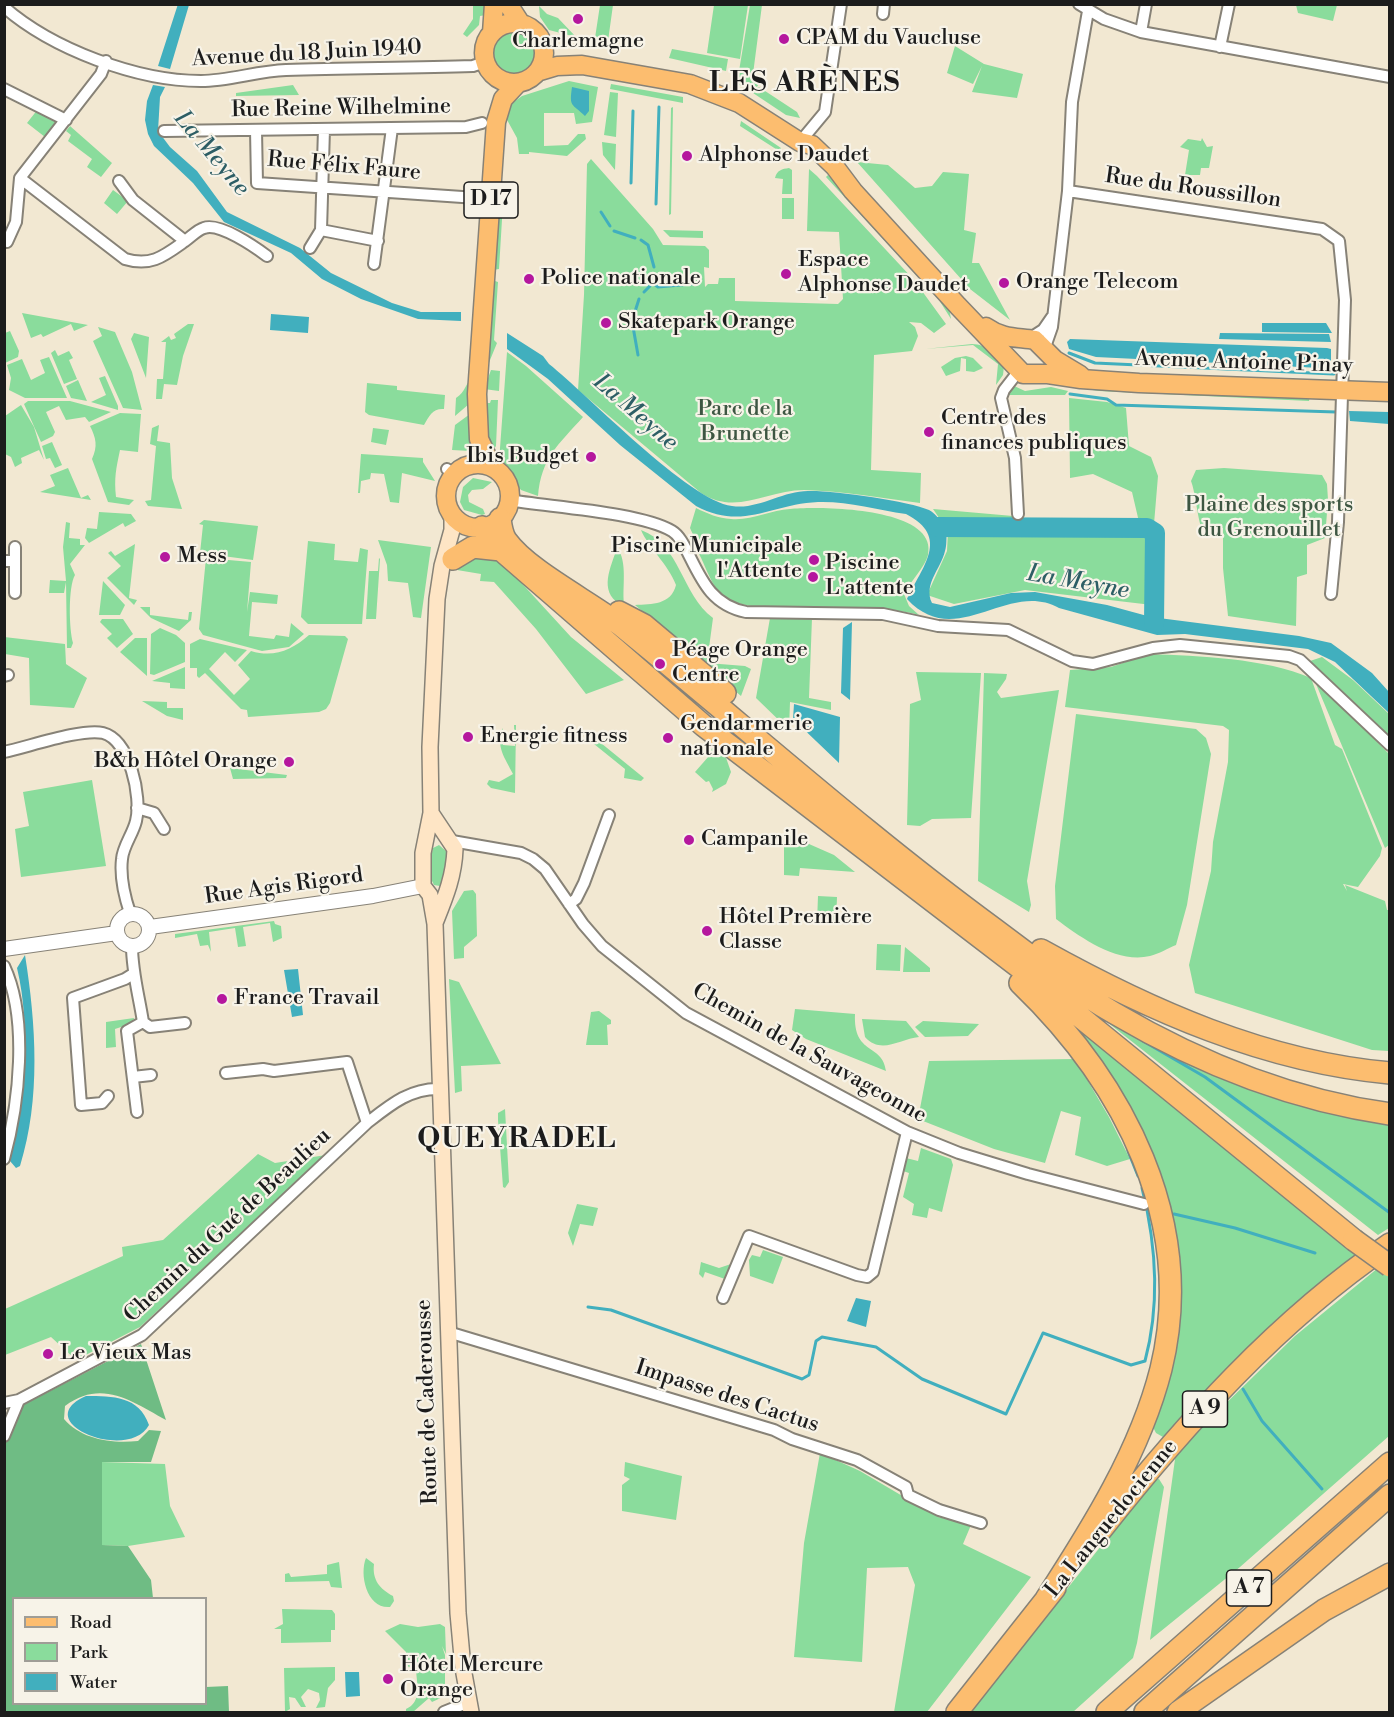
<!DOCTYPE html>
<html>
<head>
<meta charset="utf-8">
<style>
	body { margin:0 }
	#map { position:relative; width:1394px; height:1717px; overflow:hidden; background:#f2e8d2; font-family:"Libre Bodoni",serif }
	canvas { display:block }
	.frame { position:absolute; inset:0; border:6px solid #1c1c1c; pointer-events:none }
	.legend { position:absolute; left:12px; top:1597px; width:195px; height:108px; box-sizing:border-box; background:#f7f3e8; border:2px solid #9f9d96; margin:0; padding:8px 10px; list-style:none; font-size:18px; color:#1c1c1c }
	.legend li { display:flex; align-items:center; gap:12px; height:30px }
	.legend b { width:30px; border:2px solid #9f9d96 }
</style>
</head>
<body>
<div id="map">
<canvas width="1394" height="1717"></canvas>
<div class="frame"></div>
<ul class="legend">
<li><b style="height:8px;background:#fcbd6f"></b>Road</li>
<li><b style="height:16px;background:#8adc9c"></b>Park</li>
<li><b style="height:16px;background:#41afbe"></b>Water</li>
</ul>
</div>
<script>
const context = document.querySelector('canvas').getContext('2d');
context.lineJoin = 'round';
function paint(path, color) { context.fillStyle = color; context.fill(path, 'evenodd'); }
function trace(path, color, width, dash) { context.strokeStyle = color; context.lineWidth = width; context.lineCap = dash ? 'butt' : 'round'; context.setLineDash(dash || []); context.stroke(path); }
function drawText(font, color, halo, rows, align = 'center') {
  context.font = font + ' "Libre Bodoni",serif'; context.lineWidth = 4.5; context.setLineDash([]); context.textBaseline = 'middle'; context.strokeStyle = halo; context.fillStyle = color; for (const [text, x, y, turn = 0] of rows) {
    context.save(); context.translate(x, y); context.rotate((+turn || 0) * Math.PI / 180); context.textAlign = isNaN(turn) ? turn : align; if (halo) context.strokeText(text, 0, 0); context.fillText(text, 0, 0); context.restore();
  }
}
paint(new Path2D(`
	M473,5H485L486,15L480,16L479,25L467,37L463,34L473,19Z
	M600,5H613L608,41L595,38Z
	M714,5H748L740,59L707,53Z
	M750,5H762L753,74L758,86L748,91L737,83Z
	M1296,5V4L1337,5L1333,21L1298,13Z
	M539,6L547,14L558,18L576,37L549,30L540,17Z
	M493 53a21 21 0 1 1 42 0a21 21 0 1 1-42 0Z
	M955,46L984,64L1023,74L1017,98L972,92L982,66L973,84L947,73Z
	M672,49L728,59L726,71L669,58Z
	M569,81L598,87L592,122L576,124L574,113H544V146L568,145L578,134H585L586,139L567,156L529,152V154H519L517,138L506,118L511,104L522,96Z
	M611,84L683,97V103L610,89Z
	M293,85L299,95L236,96V93Z
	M759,87L797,112L800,118L786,115L750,91Z
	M610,92L618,93L616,137L604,135Z
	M673,107L671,214L669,215L671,108Z
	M38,109L59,118L45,137L27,123Z
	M741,121L781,148L779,151L740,126Z
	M70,126L112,163L101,177L87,167L92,159L68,141L71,135L66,131Z
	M1202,138L1207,147L1213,146L1209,168H1201L1200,175H1185L1189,150L1180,147L1188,139L1201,141Z
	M602,142L616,144L615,170L603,155Z
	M591,159L653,229L663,245L705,246L709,250V268L704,267L705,287L708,284H718L719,278H735V301L838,304L843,299L839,232L807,231L809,169L817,176L914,280L946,324L934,333L921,323L909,322L915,327L918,336L912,351L874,355L871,470L921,473L920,503C881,498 843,491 804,490C767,490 736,516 701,493L578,390L584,295L587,164Z
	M857,162L888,165L915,188L932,186L943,172L969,174L964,230L976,233L972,263H979L1010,320L970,289Z
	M789,168L792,170V194H782L783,179L775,178C777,170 782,169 789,168Z
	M828,175L949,308L951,319L939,300L826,177Z
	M113,190L128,201L117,214L104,203Z
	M782,198H794V219H782Z
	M497,202L503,203L499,269L493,270Z
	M663,230L703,231V238L670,237Z
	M492,280L498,282L494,340L497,343L488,365Z
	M22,313L88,325L74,331L71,324L43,337L41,334L31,338Z
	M188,324H194L183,356L177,385L164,384L162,399H156L157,379H163L166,342H161L169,336L171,340L176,338L174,334Z
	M98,327L115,332L132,372L142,410L123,408L93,341L102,336Z
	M10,331L19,351L18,357L5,363V333Z
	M134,333L149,337L146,378L131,339Z
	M972,344C987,344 994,355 1004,366L1003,375L996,385L998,364L973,345L925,349Z
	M55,350L58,356L69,351L73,358L69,360L77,379L64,384L51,353Z
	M507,352L526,366L583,417C559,444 541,458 538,496L521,490L499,462Z
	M966,356L973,358L983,368L974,372L966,371V359L961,358L960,371L946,376L941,367L955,358Z
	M49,357L67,398H25L9,390L11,378L7,365L22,359L31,380L45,373L40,360Z
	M491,370L500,371L499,391L484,389Z
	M105,376L118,406V410L91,402L106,395L99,378Z
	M473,377L469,404L455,416L456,398C466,392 465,383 473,377Z
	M78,380L87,401L71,398L66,386Z
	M367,383L397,386V390L445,395L444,409C433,408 429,416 424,425L369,415L365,412Z
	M1012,385L1025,391L1051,387L1068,391L1065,395H1005Z
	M1068,386L1310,396L1309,401L1099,391Z
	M1069,398L1107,402L1126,408L1129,446L1151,457L1158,476L1154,524L1139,522L1132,492L1093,474L1070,478Z
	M491,400H498L496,446L490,454L484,403H490Z
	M28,401H70L111,412L89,422L85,417L66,420L59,406L46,412L55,432L53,436L41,442L24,404Z
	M21,405L34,427L44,460L39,450L21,458L22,463L15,467L11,457L5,454V416Z
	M120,413L141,414L138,452L120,450C116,469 114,478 116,497L134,500L129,505L108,502L92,459C98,446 96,438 90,426Z
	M470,414L471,451L452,450L455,425Z
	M159,425L157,441L170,443L172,478L182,509L148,506L145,501L151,500L156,446L150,444L152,428Z
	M373,428L389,430L386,445L371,442Z
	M52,442L62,465L55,468L50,458L46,459L42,446Z
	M361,454L423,458V462L435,481L402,473L399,503L390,502L384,474L371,473L370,479L361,481L360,493H358Z
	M68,468L81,498L88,495L91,500L40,492L55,486L50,475Z
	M1224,468L1322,475L1327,484L1328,500L1325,538L1307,545V574L1297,577L1296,626L1228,616L1223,568V528L1201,527C1197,514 1195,491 1191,481L1196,470Z
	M473,478L492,482L483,489L472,490L468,495L469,502L483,509L485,514L482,515L464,510L460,502L463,487Z
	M696,508C708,514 718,518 731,519C751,521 770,510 790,509C819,506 939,507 928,555C925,567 910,582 904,594L909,606L919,615C875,600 744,624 718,591C710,581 705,565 699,554L701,552L690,528Z
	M933,509L1013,516L1023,529L1114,535L1144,530L1153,535L1152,605L1025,590L954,604L927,595L947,551L948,531Z
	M99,512L131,514L136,521L125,527L123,523L89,543L85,538L87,528L97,529Z
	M204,520L258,526L253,560L200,553L203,525L199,524Z
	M66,522L70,523L69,538L80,539V545H85L70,564L75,575C68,587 69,629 73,643L71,648H67L66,582L64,593H49L50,580L66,581L63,547Z
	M641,530C681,545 681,594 713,618L707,663L745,666L751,669L741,696L635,605C652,604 671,605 676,585C668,564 648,547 641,530Z
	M378,540L431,547L421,618L413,617L408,583L388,581L387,565Z
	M308,541L335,544L334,560L358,562L360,548L368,550L362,624H308L301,617Z
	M135,544L129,598L137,600L134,605L107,578L121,566L108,553L111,551L115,556Z
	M617,548C628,561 622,588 624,603L620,604C598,591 611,567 617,548Z
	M474,551L495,554L571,637L624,680L586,694L536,629L494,582L480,581L481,574L457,570Z
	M206,558L251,562L247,612L250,592L278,595L277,604L252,602L249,636L274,639L276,635L289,637L291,623L304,634L289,647L262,651L203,635L199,629Z
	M379,558L380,559L376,619H366L369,571H378Z
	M103,581L125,605L120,615H99Z
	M140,607H150V615L188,620L189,612H192L191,620L179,631L151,618Z
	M770,618H812L809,698L831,702V710L790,702L789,730L756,698Z
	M102,619H123L133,634L117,648L107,638L112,634L100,622Z
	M160,628L176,635L185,643V662L154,675L150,674L151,634Z
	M309,635L345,636L348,639L330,703L326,709L319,712L248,717L247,710L241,709L205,673L199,678L197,676V668H190V644L200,639L247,650L235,662L225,652L209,669L234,695L250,679L238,665L251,651C274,658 292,650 309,635Z
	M4,637L65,644L66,664L87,678L74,708L30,705L29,658L5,654Z
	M135,638H147V676L120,652Z
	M1149,654C1200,656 1264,658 1311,678L1335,745L1342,749L1382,848L1380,856L1358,887L1343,884L1347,891L1345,885L1385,901L1387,910H1389V1051L1372,1050L1195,993L1189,965L1211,871L1213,842L1228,762L1229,730L1223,726L1065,707L1070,670L1111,667Z
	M1322,657L1353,680L1389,714V741L1307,662Z
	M185,667V689L170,688V683L152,681Z
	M916,672L981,673L971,818L932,819L920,826L907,825L910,704L921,700Z
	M984,673L1007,674L1006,679L997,692L1001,698L1059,690L1027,881L1031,905L1029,912L978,881Z
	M1319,683L1389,754L1390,844L1385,848L1316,684Z
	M142,701L167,702V708H183V720L167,716Z
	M1076,714L1196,729L1206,738L1211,754L1187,905L1176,945C1168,948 1159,954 1150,956C1117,964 1080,937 1056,919L1055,886Z
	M514,725H516L515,793L491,788L487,784L489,780L499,782L513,774C505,758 495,746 503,728V745L515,746Z
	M596,739L644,778L641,781L624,778L625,769L594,744Z
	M713,746L724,752L731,772L726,784L712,792L713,789L709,781L706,782L695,772L709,756Z
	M230,768L287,775L286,778L233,779Z
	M92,780L106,866L21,877L15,829L29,826L23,792Z
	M784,833L834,855L855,872L800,868L799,876L784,875Z
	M439,845L447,852L443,881L440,886L434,885L432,881V853L433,848Z
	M473,890L476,894L477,936L464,947V958L454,959L452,911L464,891Z
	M818,896L837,897L836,924L817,923Z
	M274,921L275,924L281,926L282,938L273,942L270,923L243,927L246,946L238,947L235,928L209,932L211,952L208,945L200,946L197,934L175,938V934Z
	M877,944L901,945L900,971L876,970Z
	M905,947L930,968V972H903Z
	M449,979L459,982L501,1064L461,1066L462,1091L455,1093Z
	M1074,996L1144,1036L1389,1119V1228L1378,1235Z
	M1049,1001L1359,1253C1288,1308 1223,1370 1163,1437L1156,1433L1150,1421L1158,1392L1166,1212Z
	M795,1009L855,1014C853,1056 883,1043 886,1071L806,1039L792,1030Z
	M599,1011L611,1020V1024L607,1025L608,1045H586L591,1012Z
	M134,1018L133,1023L115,1029L116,1047L106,1048V1022Z
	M862,1019L906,1021L919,1037C900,1039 881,1055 865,1037Z
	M923,1021L979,1024L968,1036L925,1037L915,1027Z
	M1075,1059L1109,1117L1130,1159L1107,1166L1075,1155L1081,1117L1061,1111L1045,1163L994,1149L918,1119L929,1061Z
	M505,1109L509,1182L505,1188L503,1187L498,1120V1113Z
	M921,1148L951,1159L953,1165L942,1212L929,1208L927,1218L912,1215L914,1204L903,1197L909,1173L903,1171L906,1158L918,1161Z
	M258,1154L275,1163L326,1155L140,1327L76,1360L51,1337L5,1355V1309L123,1256L122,1247L163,1240Z
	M577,1204L598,1208L593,1226L580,1224L573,1246L568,1233Z
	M763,1250L783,1257L773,1284L750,1276L749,1260L752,1255L760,1257Z
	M701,1262L719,1268L731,1264L725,1279L705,1272L703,1278L699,1274Z
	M1378,1268L1389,1277V1436L1240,1567L1150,1640L1176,1452L1295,1336Z
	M820,1453L860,1471L938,1517L971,1525L963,1544L1031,1577L927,1712H894L915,1585L908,1567L867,1568L862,1662L794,1657L804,1543Z
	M102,1462L165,1464L170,1506L185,1537L128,1546L102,1545Z
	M625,1462L682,1476L676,1520L622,1511V1485L630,1479L624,1476Z
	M1159,1479L1164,1487L1137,1643L1133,1658L1073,1712H970L1153,1480Z
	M366,1558L374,1564C372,1580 380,1589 393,1596L394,1601L390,1607C367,1609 359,1575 366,1558Z
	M339,1562L342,1588L331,1587L329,1581L285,1582V1574L289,1573L291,1577L327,1574V1565Z
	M282,1609L332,1610L335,1614V1630H331V1642L281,1643V1629H274L283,1624Z
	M400,1624L418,1627L440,1624L445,1627L446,1654L442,1646L445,1655V1696L432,1702L429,1698L413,1712H406V1709C422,1702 417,1685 416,1670L407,1666L406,1652L385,1631Z
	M335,1667V1680L328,1688L325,1707L316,1708L320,1700L319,1693L308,1689L301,1697L306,1707H301L295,1698L289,1697L290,1709L285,1712L284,1668Z`), '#8adc9c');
paint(new Path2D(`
	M141,1344L166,1420C133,1402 102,1378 65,1406L64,1419C81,1439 111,1444 138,1441L149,1430L161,1431L151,1462H102V1545L128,1546L151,1580L153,1598H14V1704H206V1687L228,1686L229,1712H5L4,1444L19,1407Z`), '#6fbc84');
paint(new Path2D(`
	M178,4L189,5L170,69L158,66Z
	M153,85L165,87L160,97L158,131L170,147L197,171L227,212L300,248L331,273L392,303L421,312H461V321L418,319L361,299L322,279L291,253L224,222L193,183L154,146L148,134L145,120L147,101Z
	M572,87L589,91V111L585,116C572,103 569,108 572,87Z
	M271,314L309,317L308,333L270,330Z
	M1262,323H1326L1332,333L1262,332Z
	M507,333L543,356L549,364C588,395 689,501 732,506C758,510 782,491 808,491C831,490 909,501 929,510C937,514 942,524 947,531C946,538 947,545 945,551C941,569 923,584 932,603L950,607L1011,593L1035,592L1107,605L1151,617L1299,636L1331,643L1372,673L1389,692V713L1335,662L1308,649L1185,634L1157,635L1059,608C1008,579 956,652 907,599C922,567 951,537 906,514C877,510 847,501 818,502C771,504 743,531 696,506L620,445L548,379L507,349Z
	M1220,333L1329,334L1331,342L1219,339Z
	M1070,339L1327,348L1331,349V361L1321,368L1096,357L1069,349L1067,342Z
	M1349,411L1389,412V424L1350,421Z
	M852,622L850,700L841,693L843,628Z
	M794,704L840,717L839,763L793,719Z
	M25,955C36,1024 41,1099 20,1166L16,1168L10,1161C23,1099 32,1031 17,968Z
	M298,969L303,1015L292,1017L284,970Z
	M856,1298L871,1301L866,1327L847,1321Z
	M86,1396C113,1396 139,1396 149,1425C129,1463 27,1422 86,1396Z
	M345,1672H359L360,1696L346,1697Z`), '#41afbe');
trace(new Path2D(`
	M631,183L633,111
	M656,204L659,107
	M601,212L610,226
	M614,231L635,238
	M641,240L648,245L654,267
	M652,277L653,283L658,287L692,284
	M644,292L653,283
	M1069,353L1095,363L1334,374
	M638,355L632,321L639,299
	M1070,394L1107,399L1116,405L1336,412
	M1143,1041L1205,1077L1390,1213
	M1128,1151L1138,1176
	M1174,1214L1235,1228L1315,1253
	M588,1307L611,1310L802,1379L809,1375L816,1341L822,1337L876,1347L922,1379L1006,1414L1043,1333L1131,1365L1145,1361C1160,1305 1156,1244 1142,1188
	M1243,1389L1262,1421L1322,1489`), '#41afbe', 3);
trace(new Path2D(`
	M937,527L1147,528L1155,533L1154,623`), '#41afbe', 20);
const minor = new Path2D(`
	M1079,4L1104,19L1141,32L1390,77
	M4,7C52,49 137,81 201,81C229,81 257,71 286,70C348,68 410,68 473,66L485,62
	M883,14L884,4
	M1141,32L1146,4
	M1220,47L1229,4
	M4,89L66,120
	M256,130L257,183L477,198
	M164,131L466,127L482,123
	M800,142L825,112L841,4
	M20,178L125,259C151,267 164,256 185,241
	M119,181L133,200L185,241C191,237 197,230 204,228C219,222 255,247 267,256
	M1068,191L1322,229L1339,241L1345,300L1338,522L1331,594
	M321,230L378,241
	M7,242L16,222L20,178L101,74L106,61
	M310,248L321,230L324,129
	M374,264L392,128
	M1029,339L1043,330L1052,317
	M1045,347L1052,327L1068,191L1072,102L1088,11
	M447,469L454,475
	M509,500C549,507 640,512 672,531C679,535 684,545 688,553C702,581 712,605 746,612L883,614L938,626L1008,630L1072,661L1093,664L1153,648L1180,645L1289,656L1300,660L1390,745
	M1018,514L1015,458L1001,398L1004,390L1018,372
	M4,561H15V593
	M15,561V547
	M4,676L8,675
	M4,752C28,747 82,728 103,733C130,740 142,797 136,821C133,834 123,846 122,859C120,876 125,898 130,913
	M137,808L154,813L164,829
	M452,841L521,853L533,859L545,869L583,924L602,946L686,1013L907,1132L959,1153L1028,1174L1144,1204
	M569,904L576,899L584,883L609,815
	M132,946C132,972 139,996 143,1022L150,1027L185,1023
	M4,966C29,1019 19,1104 4,1159
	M226,1073L263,1069L274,1071L347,1062L367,1123
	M133,1077L151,1075
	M108,1096L102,1103L81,1105L73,998L125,979L133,974
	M137,1112L127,1031L143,1022
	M723,1298L749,1236L857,1275L867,1277L873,1272L907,1132
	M448,1332L774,1430L792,1439L857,1460L906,1487L908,1495L939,1510L981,1523
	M4,1403L19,1400L142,1335L367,1123C390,1105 410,1088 440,1089
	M4,1436L19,1400
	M444,1712L469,1702`);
const tertiary = new Path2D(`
	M117 930a16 16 0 1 1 32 0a16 16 0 1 1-32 0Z
	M150,927L373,896L423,886
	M4,949L117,933`);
const secondary = new Path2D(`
	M452,515V530L442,566L437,599L430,747L431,813L423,853V886L430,895L435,924L458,1613L463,1668L471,1712
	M431,813L455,849C454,877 445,898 435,923`);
const primary = new Path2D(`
	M508,4L521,24
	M484 53a30 30 0 1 1 60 0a30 30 0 1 1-60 0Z
	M492,33L494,4
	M537,72L557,66L582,65L690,84L739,103L800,142L812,145L835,167L853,191L958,306L1023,374H1048L1081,379L1139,383L1390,392
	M986,327C1003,339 1016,337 1035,340L1055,360L1080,375
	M446 496a32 32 0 1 1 64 0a32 32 0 1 1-64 0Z
	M492,467L479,439L477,394L496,122L503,99L518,83`);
const motorway = new Path2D(`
	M500,519C501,526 502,534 506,540C528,571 591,602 624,628C747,728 865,834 993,928C1032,957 1071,988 1114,1013C1199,1063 1291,1100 1390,1114
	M482,527L501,550L704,726L1024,971L1354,1240
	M453,559L473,547L501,550
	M619,612L644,625L725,693
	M1041,950C1149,1010 1265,1062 1390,1073
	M1020,983C1124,1083 1197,1222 1161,1369C1140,1452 1092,1528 1046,1599
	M1101,1530C1184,1425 1278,1320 1390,1244
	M957,1712L1055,1588
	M1107,1712L1390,1463
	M1145,1712L1390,1495
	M1178,1712L1324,1610L1390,1574`);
trace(minor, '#878277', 14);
trace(tertiary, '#878277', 16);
trace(secondary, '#878277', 18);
trace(primary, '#878277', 21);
trace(motorway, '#878277', 24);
trace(minor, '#fff', 10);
trace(tertiary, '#fff', 14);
trace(secondary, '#fee5c5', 15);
trace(primary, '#fcbd6f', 18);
trace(motorway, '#fcbd6f', 21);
const motorwayBridge = new Path2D(`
	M1354,1240L1390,1266`);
trace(motorwayBridge, '#878277', 24, []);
trace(motorwayBridge, '#fcbd6f', 21);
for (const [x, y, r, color] of [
	[578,19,6,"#b5179e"],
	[784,39,6,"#b5179e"],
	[687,156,6,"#b5179e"],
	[786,274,6,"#b5179e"],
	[529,279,6,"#b5179e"],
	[1004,283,6,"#b5179e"],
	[606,323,6,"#b5179e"],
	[929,432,6,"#b5179e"],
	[591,457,6,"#b5179e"],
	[165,557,6,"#b5179e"],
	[814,560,6,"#b5179e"],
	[813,577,6,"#b5179e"],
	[660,664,6,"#b5179e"],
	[468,737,6,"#b5179e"],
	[668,738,6,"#b5179e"],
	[289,762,6,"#b5179e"],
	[689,840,6,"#b5179e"],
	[707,931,6,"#b5179e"],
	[222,999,6,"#b5179e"],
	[48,1354,6,"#b5179e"],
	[388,1679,6,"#b5179e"]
]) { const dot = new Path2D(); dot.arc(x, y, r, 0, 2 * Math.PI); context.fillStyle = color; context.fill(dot); trace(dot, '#f7f3e8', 2); }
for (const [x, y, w] of [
	[491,200,54],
	[1205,1409,45],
	[1249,1588,45]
]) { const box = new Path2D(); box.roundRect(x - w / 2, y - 18, w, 36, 4.5); context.fillStyle = '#f7f3e8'; context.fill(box); trace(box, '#1c1c1c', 1.5); }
drawText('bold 21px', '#1c1c1c', null, [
	["D 17",491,200],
	["A 9",1205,1409],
	["A 7",1249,1588]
]);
drawText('22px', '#1c1c1c', '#f7f3e8', [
	["CPAM du Vaucluse",796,39],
	["Charlemagne",578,42,"center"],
	["Alphonse Daudet",699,156],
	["Espace",798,261],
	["Alphonse Daudet",798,286],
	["Police nationale",541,279],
	["Orange Telecom",1016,283],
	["Skatepark Orange",618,323],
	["Centre des",941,419],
	["finances publiques",941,444],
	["Ibis Budget",579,457,"right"],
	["Piscine Municipale",802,547,"right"],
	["l'Attente",802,572,"right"],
	["Mess",177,557],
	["Piscine",825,564],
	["L'attente",825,589],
	["Péage Orange",672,651],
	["Centre",672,676],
	["Gendarmerie",680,725],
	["nationale",680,750],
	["Energie fitness",480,737],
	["B&b Hôtel Orange",277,762,"right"],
	["Campanile",701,840],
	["Hôtel Première",719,918],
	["Classe",719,943],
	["France Travail",234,999],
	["Le Vieux Mas",60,1354],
	["Hôtel Mercure",400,1666],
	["Orange",400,1691]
], 'left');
drawText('22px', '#1c1c1c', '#f7f3e8', [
	["Avenue du 18 Juin 1940",307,54,-3],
	["Rue Reine Wilhelmine",341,109,-1],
	["Rue Félix Faure",344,167,5],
	["Rue du Roussillon",1193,189,8],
	["Avenue Antoine Pinay",1244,363,2],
	["Rue Agis Rigord",284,887,-8],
	["Chemin de la Sauvageonne",809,1054,29],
	["Chemin du Gué de Beaulieu",228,1226,-43],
	["Impasse des Cactus",727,1397,18],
	["Route de Caderousse",428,1402,-92],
	["La Languedocienne",1112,1519,-51]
]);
drawText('22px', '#3d5642', '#f7f3e8', [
	["Parc de la",745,410],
	["Brunette",745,435],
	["Plaine des sports",1269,506],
	["du Grenouillet",1269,531]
]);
drawText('italic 24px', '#2d5e65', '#f7f3e8', [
	["La Meyne",211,154,50],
	["La Meyne",635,413,41],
	["La Meyne",1078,583,10]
]);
context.letterSpacing = '1.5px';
drawText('bold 28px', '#1c1c1c', '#f7f3e8', [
	["LES ARÈNES",805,84],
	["QUEYRADEL",517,1140]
]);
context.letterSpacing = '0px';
</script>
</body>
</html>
